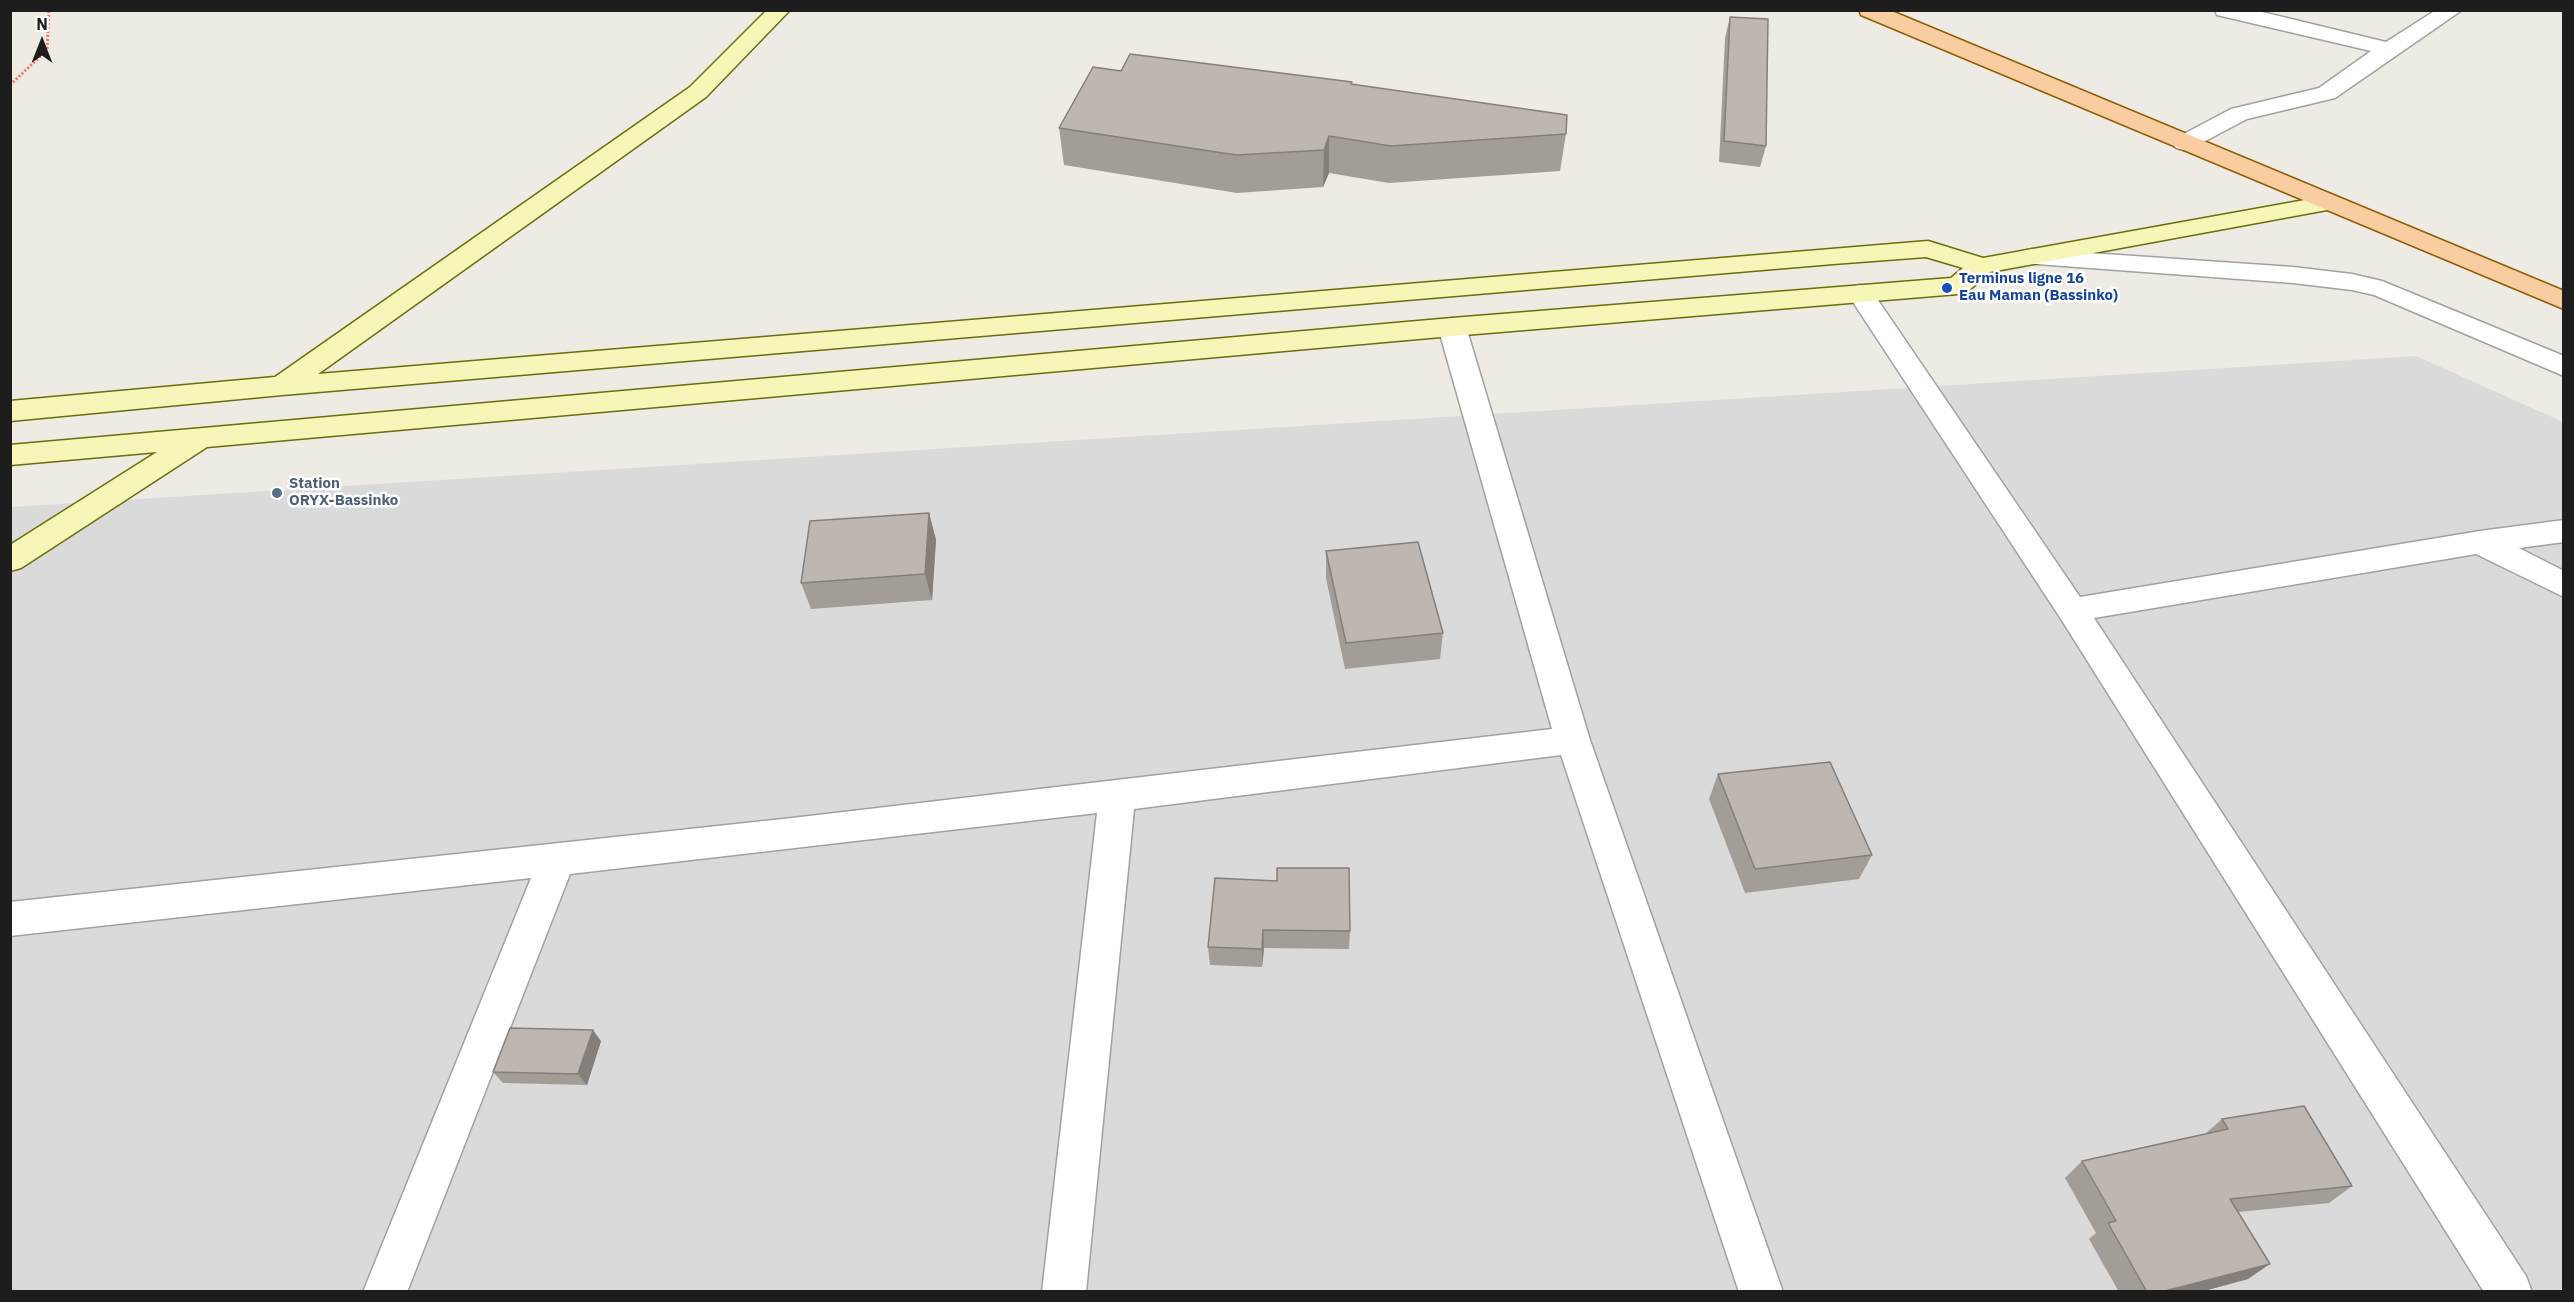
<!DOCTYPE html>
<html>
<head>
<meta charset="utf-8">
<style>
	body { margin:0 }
	#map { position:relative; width:2574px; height:1302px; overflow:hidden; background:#eeeae4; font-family:"IBM Plex Sans",sans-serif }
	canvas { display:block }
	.frame { position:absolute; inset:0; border:12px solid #1d1d1d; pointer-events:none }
	.north { position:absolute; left:12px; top:12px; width:60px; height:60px; -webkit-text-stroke:4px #fff; paint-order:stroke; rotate:0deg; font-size:16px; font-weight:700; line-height:24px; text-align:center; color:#1d1d1d }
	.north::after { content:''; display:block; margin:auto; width:21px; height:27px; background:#1d1d1d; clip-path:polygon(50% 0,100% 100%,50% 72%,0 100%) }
</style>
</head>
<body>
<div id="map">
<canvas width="2574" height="1302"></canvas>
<div class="frame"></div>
<div class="north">N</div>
</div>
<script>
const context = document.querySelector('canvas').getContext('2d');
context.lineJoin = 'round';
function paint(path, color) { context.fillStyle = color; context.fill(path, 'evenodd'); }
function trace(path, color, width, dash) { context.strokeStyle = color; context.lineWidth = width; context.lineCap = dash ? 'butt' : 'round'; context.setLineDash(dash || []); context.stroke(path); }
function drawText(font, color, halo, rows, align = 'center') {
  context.font = font + ' "IBM Plex Sans",sans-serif'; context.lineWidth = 5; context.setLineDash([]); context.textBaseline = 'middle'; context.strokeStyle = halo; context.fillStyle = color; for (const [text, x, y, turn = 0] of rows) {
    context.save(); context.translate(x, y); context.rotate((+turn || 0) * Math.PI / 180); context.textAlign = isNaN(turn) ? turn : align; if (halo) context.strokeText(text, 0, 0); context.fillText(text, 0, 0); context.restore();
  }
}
paint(new Path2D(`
	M2416,356L2563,422V1291L11,1292V507Z`), '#dbdada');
const street = new Path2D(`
	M2215,10H2254L2386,42L2436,10H2462L2335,98L2247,119L2192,148L2184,150L2176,148L2172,143L2176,138L2231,109L2319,88L2371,51L2217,15Z
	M2032,249L2293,267L2352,274L2382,281L2564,356V376L2374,295L2352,290L2293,283L2023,263L2019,257L2023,251Z
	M1860,285L1869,287L2080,597L2480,531L2564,520V542L2519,548L2564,571V597L2476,554L2094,618L2526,1276L2532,1292H2484L2061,619L1847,293L1851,287Z
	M1452,318L1462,321L1466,327L1590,740L1783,1292H1739L1561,755L1134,809L1086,1292H1042L1097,813L570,874L407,1292H363L531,878L10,936V902L792,818L1552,729L1438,327L1442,321Z`);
const secondary = new Path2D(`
	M767,10H790L706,97L318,374L1928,241L1983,258L2327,196L2336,198L2339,203L2336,208L2327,210L1990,272L1967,292L1958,294L1452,336L207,447L21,568L10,571V545L157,452L10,465V445L1452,318L1951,278L1963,268L1926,257L1833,264L282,395L10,421V401L275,377L690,87Z`);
const primary = new Path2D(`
	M1859,10H1889L2564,291V309L1861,15Z`);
trace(street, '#a1a1a1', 3);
trace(secondary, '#6a6f09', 3);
trace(primary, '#905c06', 3);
trace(new Path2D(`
	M10,85L47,50L49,11L40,10`), '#f4766f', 3, [2, 2]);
paint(street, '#fff');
paint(secondary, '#f7f6b9');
paint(primary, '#f8cd9f');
paint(new Path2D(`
	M1730,17L1766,146L1760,167L1719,162L1725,38Z
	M1121,71L1352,85L1566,134L1560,171L1389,183L1329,173L1323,187L1237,193L1064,165L1059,128Z
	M929,513L936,540L932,600L811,609L801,583Z
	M1326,551L1443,633L1440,659L1345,669L1326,578Z
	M1718,774L1872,855L1859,879L1745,893L1709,799Z
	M1215,878L1350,931L1349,949L1264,948L1262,967L1210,965L1208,947Z
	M601,1041L587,1085L503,1083L493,1072Z
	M2222,1119L2352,1186L2329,1203L2238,1212L2248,1279L2200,1292H2119L2089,1239L2096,1233L2065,1178L2082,1161L2204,1135Z`), '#a39d97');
paint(new Path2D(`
	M1329,136V173L1323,187L1324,150Z
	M929,513L936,540L932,600L925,574Z
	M1263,930L1264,948L1262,967V949Z
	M593,1030L601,1041L587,1085L578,1074Z
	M2270,1264L2248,1279L2200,1292H2161Z`), '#857f7b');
const building = new Path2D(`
	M1730,17L1768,19L1766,146L1724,141Z
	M1130,54L1352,82L1351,84L1567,115L1566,134L1391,146L1329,136L1324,150L1236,155L1059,128L1093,67L1121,71Z
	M929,513L925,574L801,583L810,521Z
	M1418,542L1443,633L1346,643L1326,551Z
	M1830,762L1872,855L1755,869L1718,774Z
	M1277,868H1349L1350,931L1263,930L1262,949L1208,947L1215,878L1277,881Z
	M510,1028L593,1030L578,1074L493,1072Z
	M2304,1106L2352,1186L2230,1199L2270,1264L2161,1292H2147L2108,1223L2116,1221L2082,1161L2228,1129L2222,1119Z`);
paint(building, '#beb6b0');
trace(building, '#857f7b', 1.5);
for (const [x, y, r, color] of [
	[1947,288,6,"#1a4fb4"],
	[277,493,6,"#5c6f8a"]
]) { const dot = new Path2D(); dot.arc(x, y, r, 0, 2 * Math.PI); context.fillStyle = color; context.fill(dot); trace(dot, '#fff', 2); }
drawText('bold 15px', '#164399', '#fff', [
	["Terminus ligne 16",1959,279],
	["Eau Maman (Bassinko)",1959,296]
], 'left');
drawText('bold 15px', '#4e5e75', '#fff', [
	["Station",289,484],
	["ORYX-Bassinko",289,501]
], 'left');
</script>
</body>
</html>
